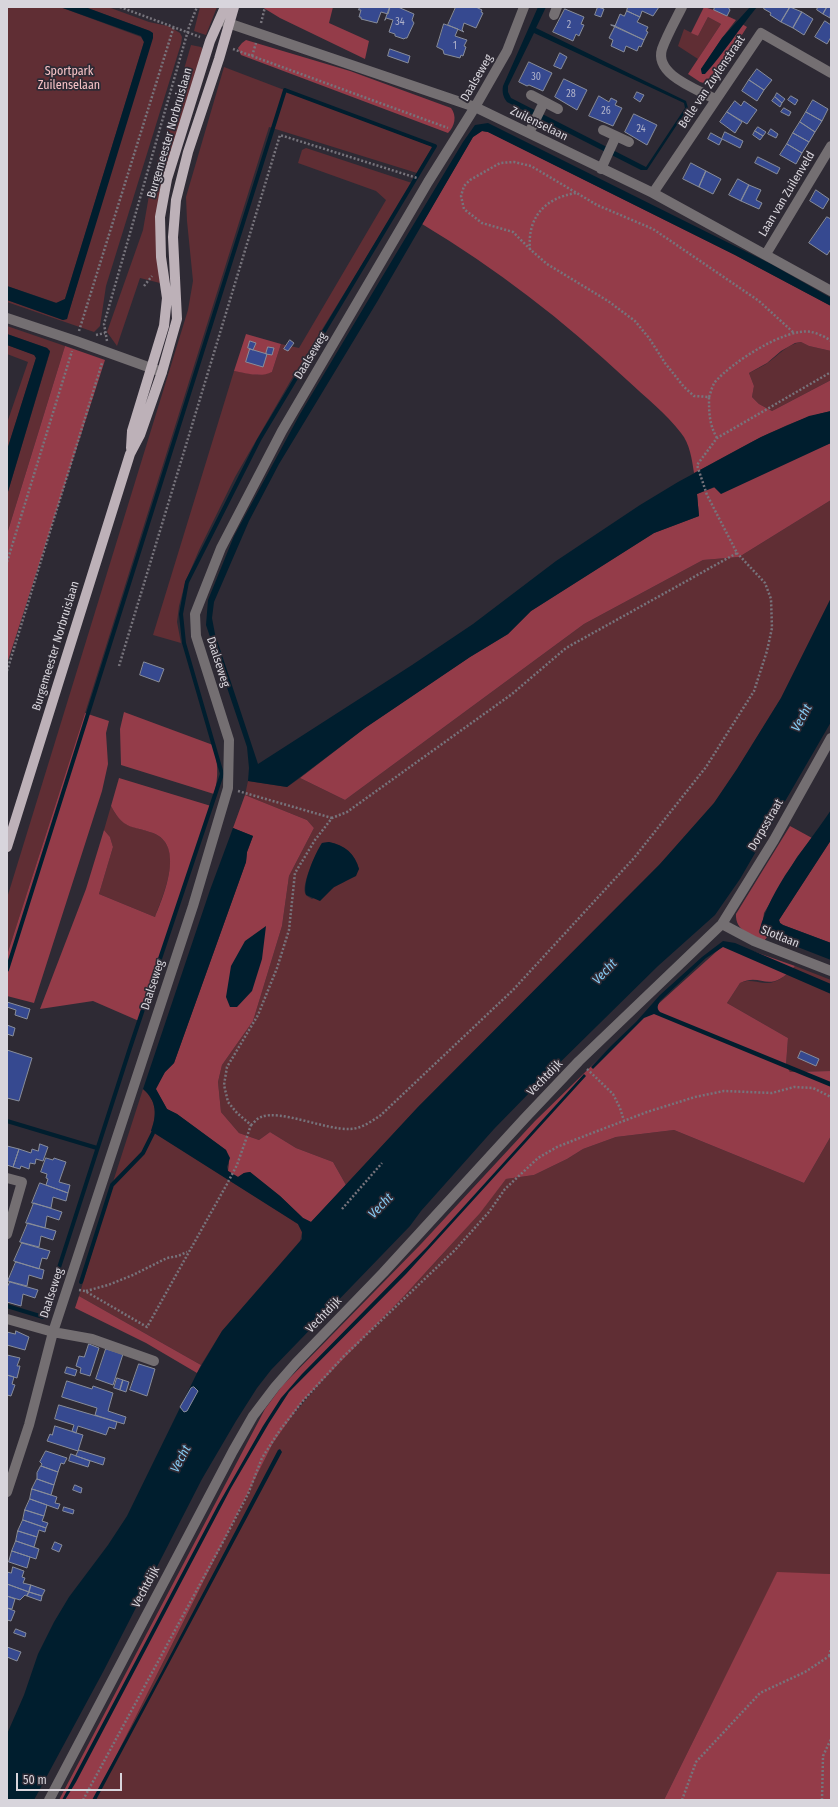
<!DOCTYPE html>
<html>
<head>
<meta charset="utf-8">
<style>
	body { margin:0 }
	#map { position:relative; width:838px; height:1807px; overflow:hidden; background:#2e2a34; font-family:"Fira Sans Condensed",sans-serif }
	canvas { display:block }
	.frame { position:absolute; inset:0; border:8px solid #d8d5dc; pointer-events:none }
	.scale { position:absolute; left:16px; top:1773px; width:106px; height:18px; box-sizing:border-box; border:2px solid #d8d5dc; border-top:0; padding-left:5px; font-size:12px; line-height:14px; white-space:nowrap; color:#d8d5dc; -webkit-text-stroke:3px #2e2a34; paint-order:stroke }
</style>
</head>
<body>
<div id="map">
<canvas width="838" height="1807"></canvas>
<div class="frame"></div>
<div class="scale">50 m</div>
</div>
<script>
const context = document.querySelector('canvas').getContext('2d');
context.lineJoin = 'round';
function paint(path, color) { context.fillStyle = color; context.fill(path, 'evenodd'); }
function trace(path, color, width, dash) { context.strokeStyle = color; context.lineWidth = width; context.lineCap = dash ? 'butt' : 'round'; context.setLineDash(dash || []); context.stroke(path); }
function drawText(font, color, halo, rows, align = 'center') {
  context.font = font + ' "Fira Sans Condensed",sans-serif'; context.lineWidth = 3.5; context.setLineDash([]); context.textBaseline = 'middle'; context.strokeStyle = halo; context.fillStyle = color; for (const [text, x, y, turn = 0] of rows) {
    context.save(); context.translate(x, y); context.rotate((+turn || 0) * Math.PI / 180); context.textAlign = isNaN(turn) ? turn : align; if (halo) context.strokeText(text, 0, 0); context.fillText(text, 0, 0); context.restore();
  }
}
paint(new Path2D(`
	M7,7H60L141,37L144,42L65,299L57,303L7,286Z
	M85,7H108L149,22L168,26L180,33L182,37L181,44L106,286L100,326L94,332L7,302V300L63,320L67,319L150,31Z
	M200,7H217L206,35L194,31Z
	M708,17L721,24L698,59L678,46L684,29L698,36Z
	M191,45L201,47L204,51L160,189V283L140,278L117,346L107,332L143,230L151,184Z
	M224,67L431,146L432,148L417,173L269,127L85,713L7,955V898L188,310L193,281L187,221L186,197Z
	M306,148L412,183L291,380L235,477L199,550L185,583L179,606L177,622L181,643L153,635L234,371L258,375L272,372L281,344L299,348L386,200L376,191L298,163L302,150Z
	M7,326L65,346L7,534V495L50,352L47,348L7,334Z
	M801,342L809,346L831,351V380L772,411L759,404L752,397L754,386L749,373C755,370 761,367 766,364C778,356 787,344 801,342Z
	M7,345L35,355L36,358L7,450V423L28,362L7,354Z
	M831,500V598L781,698L737,769L714,803L660,864L418,1107L346,1185L333,1162L296,1148L270,1132L259,1140L239,1133L221,1112L218,1082L222,1065L253,1021L282,926L289,876L314,828L307,820L245,795L248,781L287,787L300,778L345,800L584,624L703,560L739,557ZM329,842C345,845 355,854 359,869L344,882L312,899C309,897 306,896 305,893C302,883 316,852 322,843Z
	M111,806C123,829 131,825 153,833C186,846 163,895 155,917L99,894L113,847L110,837L104,830Z
	M795,966L831,980V1071L790,1072L786,1065L788,1038L727,1003L740,983C749,979 755,982 765,983C777,984 788,974 795,966Z
	M143,1089C157,1101 157,1115 151,1131L298,1224L302,1232L300,1241L222,1331L201,1365L79,1296L112,1185Z
	M674,1130L804,1183L831,1136V1574L777,1573L664,1800H94L273,1443C299,1403 333,1370 366,1335C414,1285 463,1235 506,1179L534,1175L567,1159L583,1149L616,1137Z`), '#602e34');
paint(new Path2D(`
	M262,7H333L329,23L369,41L365,59L280,18Z
	M704,7L714,10L736,20L722,38L701,69L702,74L742,24L747,27L713,80L707,84L700,82L688,74L721,24L708,17L698,36L691,33Z
	M246,40L350,71L451,108C457,116 455,126 448,133L241,55L238,48L242,43Z
	M482,131L488,132L735,255L831,306V351L809,346L801,342L795,343L781,351L767,363L749,373L754,386L752,397L759,404L772,411L831,380V411C782,422 738,450 694,473C692,460 690,444 681,433C666,413 645,397 627,380C564,321 496,268 422,224L473,137Z
	M246,334L281,344L272,372C260,378 247,373 234,371Z
	M65,346L105,360L7,664V534Z
	M831,443V500L739,557L703,560L584,624L345,800L300,778L365,728L470,657L508,634L531,611L654,533L699,516L697,494Z
	M124,712L213,745C218,762 219,776 214,794L121,765L120,729Z
	M85,713L109,721L106,733L108,764L102,791L34,1003L7,996V955Z
	M119,778L211,806L139,1021L93,1001L40,1009L86,889L104,830L110,837L113,847L99,894L155,917C164,895 185,845 153,833C130,825 124,830 111,806Z
	M245,795L307,820L314,828L289,876L282,926L253,1021L222,1065L218,1082L221,1112L239,1133L259,1140L270,1132L296,1148L333,1162L346,1185L311,1222L303,1218L280,1196L250,1172L244,1173L238,1177L228,1171L229,1163L226,1150L177,1114L167,1109L155,1088L165,1072L174,1063L246,862L247,852L253,836L233,828Z
	M790,826L812,838L797,857L764,913L761,934L768,936L764,941C751,934 735,931 736,914Z
	M831,840V943L783,925L780,923L779,920Z
	M727,942L795,966C768,996 763,972 740,983L727,1003L788,1038L786,1065L790,1072L831,1071V1136L804,1183L674,1130L616,1137L583,1149L567,1159L534,1175L506,1179L480,1213L404,1296L302,1402L273,1443L94,1800H59L265,1409L282,1386L421,1244L535,1121L615,1043Z
	M79,1296L201,1365L197,1373L146,1343L75,1308Z
	M777,1572L831,1574V1800H664Z`), '#943c49');
paint(new Path2D(`
	M60,7H85L150,31L153,33V38L68,315L67,319L63,320L7,300V286L56,303L65,299L144,42L141,36Z
	M538,7H546L536,28L686,101L688,108L647,170H641L507,102C503,97 502,92 503,86ZM534,33L684,103L685,108L646,167L511,98L508,92V86Z
	M750,7H757C739,29 724,53 705,74H702L701,69L722,38Z
	M488,123L771,264L831,298V306L735,255L488,132L482,131L473,137L377,302L279,464L249,521L214,602L212,618L215,634L258,764L412,665L473,624L556,561L640,505L678,482L761,437L809,416L831,411V443L721,494L714,487L697,494L699,516L654,533L531,611L508,634L470,657L365,728L287,787L248,781L249,768L247,747L206,625L208,600L234,536L300,414L463,142L475,125Z
	M7,334L47,348L50,351L7,495V450L36,358L34,355L7,345Z
	M831,598V722L740,879L715,915L658,966L535,1087L494,1129L421,1211L410,1226L271,1370L257,1388L236,1421L202,1479L103,1672L34,1800H7V1734L24,1695L38,1654L54,1622L69,1597L108,1545L127,1516L197,1373L222,1331L302,1239V1232L298,1224L151,1131C157,1115 157,1101 143,1089L210,890L233,828L253,836L247,852L246,862L174,1063L165,1072L156,1089L167,1109L177,1114L226,1150L230,1158L227,1167L228,1171L238,1177L244,1173L250,1172L280,1196L303,1218L311,1222L418,1107L660,864L714,803L737,769L781,698Z
	M831,810V840L779,920L780,923L783,925L831,943V960L759,932C771,886 805,849 831,810Z
	M329,842C345,845 355,854 359,869L356,876L334,887L320,901L306,895C302,883 315,854 322,843Z
	M266,926L262,959L252,991L237,1007H230L226,997L231,966L245,941Z
	M723,941L735,943L831,984V994L723,947L706,958L660,1001C658,1005 656,1008 660,1012L831,1082V1087L654,1014L644,1018L593,1069L591,1067L611,1046L636,1022L660,995L702,957Z
	M584,1074L586,1076L406,1274L289,1392L269,1423L231,1488L76,1782L65,1800H62L218,1505L263,1426L281,1398L302,1374L427,1247Z
	M280,1449L282,1452L96,1800H92L161,1673L278,1450Z`), '#001e2e');
trace(new Path2D(`
	M7,970L285,90L435,146L259,440L187,582L181,614L184,643L222,774L130,1048L43,1317L7,1306
	M7,1121L97,1148
	M81,1282L112,1185L143,1153L153,1133`), '#001e2e', 4);
const building = new Path2D(`
	M360,7H390L388,14L381,12L377,23L361,19V17H359L361,10H359Z
	M390,7H398L414,14L412,20L414,23L407,38H405L404,39L395,36V34L389,32L393,20L386,18L385,20Z
	M456,7H476L482,10L481,12L483,13L476,28L464,23L462,30L464,32L448,25Z
	M598,7L604,9L601,17L595,15Z
	M628,7H659L653,16L642,11L640,17L627,11Z
	M715,7H728L730,10L727,16L714,10Z
	M765,7H790L781,22L770,15L771,13L764,9Z
	M790,7L802,12L793,28L781,22Z
	M818,7H827L823,14L817,10Z
	M827,7H831L830,18L823,14Z
	M565,9L584,17L581,24L584,25L579,36L576,34L573,41L553,32Z
	M627,11L640,17L637,22L648,27L646,31L648,32L644,40L615,26L620,14L624,16Z
	M802,12L813,19L804,35L793,28Z
	M825,21L831,25V37L827,44L815,37Z
	M444,24L458,29L455,36L467,40L464,46L466,47L463,56L461,55L460,58L444,54L443,50L437,47Z
	M611,25L644,40L641,47L639,46L637,51L626,46L624,52L611,46L613,40L609,38L615,26Z
	M390,49L410,56L408,63L388,56Z
	M560,53L567,57L561,69L554,66Z
	M529,62L552,73L543,91L529,85L527,86L519,82Z
	M757,69L772,80L764,90L749,80Z
	M564,79L587,90L577,110L555,97Z
	M749,80L764,90L757,101L742,91Z
	M637,92L644,95L640,102L634,98Z
	M777,93L785,99L782,103L775,97Z
	M599,96L609,102L611,98L617,101L615,105L622,108L613,126L589,116Z
	M791,96L798,100L795,105L788,100Z
	M775,97L782,103L780,107L772,101Z
	M813,100L828,109L822,121L806,112Z
	M735,101L741,106L744,101L757,110L747,124L727,112Z
	M784,108L791,112L789,116L781,112Z
	M727,112L742,122L735,133L720,122Z
	M806,112L822,121L815,132L800,122Z
	M634,114L657,125L647,145L625,132Z
	M800,122L815,132L809,142L793,133Z
	M758,127L766,132L763,136L755,131Z
	M771,129L778,134L776,138L768,134Z
	M755,131L763,136L760,140L753,135Z
	M725,132L743,141L740,148L722,139Z
	M711,133L722,139L719,145L708,139Z
	M793,133L809,142L802,153L787,144Z
	M787,144L802,153L796,164L780,155Z
	M758,157L780,168L777,174L755,163Z
	M691,163L706,171L699,187L683,179Z
	M706,171L721,179L713,194L699,187Z
	M738,179L749,185L741,201L729,195Z
	M749,185L761,190L756,200L762,203L759,209L741,201Z
	M816,190L829,199L823,209L810,201Z
	M827,217L831,219V249L827,255L809,243Z
	M290,340L294,343L288,351L284,349Z
	M250,341L256,343L253,350L248,348Z
	M268,347L274,348L272,355L266,354Z
	M250,349L267,354L263,367L246,362Z
	M144,662L164,669L159,682L140,675Z
	M7,1002L30,1009L27,1019L15,1015L16,1010L7,1007Z
	M7,1025L15,1028L13,1036L7,1034Z
	M7,1050L32,1058L19,1101L7,1098Z
	M801,1051L819,1059L816,1066L798,1058Z
	M40,1144L48,1147L43,1161L36,1159L35,1164L30,1163L29,1169L21,1166L20,1169L13,1167L19,1149L31,1153L32,1149L38,1151Z
	M7,1146L19,1149L13,1167L7,1165Z
	M46,1158L53,1160L54,1158L66,1162L59,1182L70,1185L68,1193L46,1185L48,1179L46,1178L47,1174L41,1172Z
	M40,1183L68,1193L66,1201L53,1197L51,1208L32,1203Z
	M34,1203L62,1212L59,1220L47,1216L45,1228L26,1223Z
	M28,1223L56,1231L53,1240L41,1236L39,1247L20,1242Z
	M22,1243L50,1251L47,1259L42,1258L39,1269L14,1261Z
	M16,1262L44,1270L42,1279L29,1275L27,1286L8,1281Z
	M10,1282L38,1290L35,1298L23,1294L21,1306L7,1302V1288Z
	M16,1331L29,1337L25,1350L7,1345V1332L15,1334Z
	M89,1344L99,1348L90,1376L80,1373L81,1368L76,1366L79,1356L84,1357Z
	M106,1349L123,1354L113,1385L96,1379Z
	M7,1355L20,1358L17,1366H20L17,1378L7,1375Z
	M139,1364L155,1369L147,1396L130,1390Z
	M67,1367L77,1370L75,1376L65,1373Z
	M7,1375L14,1377L12,1384L15,1385L11,1396L7,1395Z
	M117,1378L123,1380L120,1390L114,1388Z
	M123,1380L129,1382L126,1392L120,1390Z
	M67,1381L92,1389L93,1386L113,1393L108,1411L126,1417L124,1424L95,1415L97,1408L62,1397Z
	M194,1387L198,1391L187,1411L184,1412L180,1407L191,1388Z
	M59,1405L117,1422L115,1429L109,1427L106,1435L78,1426L76,1433L72,1431L74,1425L55,1419Z
	M55,1426L83,1435L78,1451L47,1441L50,1434L52,1435Z
	M79,1450L105,1458L103,1465L76,1456Z
	M46,1451L67,1458L64,1464L61,1463L58,1472L41,1466L42,1464L40,1462Z
	M71,1454L90,1461L88,1467L69,1461Z
	M41,1466L58,1472L54,1485L37,1479V1473Z
	M37,1479L54,1485L51,1495L32,1489Z
	M75,1485L82,1488L81,1493L73,1490Z
	M32,1489L57,1497L55,1503L60,1504L58,1509L30,1499Z
	M30,1499L47,1505L44,1516L25,1510Z
	M64,1507L74,1510L73,1514L63,1511Z
	M25,1510L44,1516L42,1521L48,1523L46,1528L23,1520Z
	M23,1520L46,1528L45,1532L39,1530L37,1537L18,1531Z
	M18,1531L37,1537L34,1547L16,1541Z
	M16,1541L39,1549L36,1559L12,1551Z
	M55,1542L62,1545L59,1552L52,1549Z
	M12,1551L30,1557L27,1568L9,1562Z
	M13,1567L24,1571L22,1577L25,1578L23,1583L31,1585L29,1592L7,1584V1572L11,1573Z
	M7,1584L29,1592L27,1596L25,1595L20,1600L7,1596Z
	M31,1585L45,1590L42,1596L29,1592Z
	M29,1592L42,1596L41,1601L27,1596Z
	M7,1596L15,1599L12,1609L7,1608Z
	M7,1608L15,1611L11,1621L7,1620Z
	M16,1629L26,1633L25,1637L14,1633Z
	M7,1647L21,1652L17,1661L7,1657Z`);
paint(building, '#364990');
trace(building, '#888d9a', 1);
trace(new Path2D(`
	M120,7L200,37
	M261,23L265,7
	M233,49L448,128
	M252,56L256,43
	M530,250C527,217 545,198 576,193
	M144,286L152,276
	M79,331L174,26
	M96,335L105,333
	M107,341L104,324L189,27L197,7
	M709,397C711,392 712,386 715,382C731,363 786,327 811,332C817,333 826,337 831,341
	M717,438C709,424 709,412 709,397L694,396L684,387L665,363L649,338L635,321L608,301L547,264L531,250L513,232L482,223L469,213L464,209L461,196L464,186L470,180L500,163L514,162L531,166L597,205L653,229L759,301L794,333
	M7,562L72,351
	M119,666L280,135L417,178
	M7,671L102,363
	M238,791L332,818
	M587,1069L613,1094L620,1108L624,1121
	M251,1125C254,1123 257,1118 261,1117C280,1109 325,1130 350,1129C361,1129 372,1121 381,1115L513,990L634,858L706,767L754,691L767,651L772,628L771,599L765,583L737,553
	M342,1209L382,1163
	M79,1290L85,1291L147,1327L227,1184L237,1165L251,1125L237,1113L228,1102L224,1085L227,1067L258,1015L277,968L289,930L295,873L315,840L332,818L347,812L512,694L566,648L737,553L707,495L697,465L717,438L831,372
	M86,1291L108,1285L133,1275L167,1258L178,1256L187,1252
	M829,1656L831,1648
	M83,1800L225,1538L248,1494L262,1458L280,1430L302,1402L343,1357L455,1250L489,1212L505,1189L538,1158L557,1147L587,1135L647,1112L695,1097L724,1091L772,1093L794,1087L813,1088L831,1097
	M682,1800L696,1762L760,1693L805,1672L831,1655
	M822,1800L823,1756L831,1739`), '#77747c', 2.5, [2, 2]);
trace(new Path2D(`
	M682,7C675,21 667,35 662,49C654,75 697,89 715,99
	M554,15L557,7
	M222,21L475,107L653,193L831,291
	M531,95L558,109
	M603,130L629,142
	M529,133L544,102
	M601,169L616,136
	M653,193L761,33L831,73
	M766,254L831,146
	M7,318L76,341L162,372
	M722,924L754,941L831,971
	M7,1178L22,1182L7,1234
	M7,1319L53,1332L92,1339L154,1361
	M7,1492L29,1425L53,1332L193,906L228,788L229,740L196,636L195,614L221,548L282,431L428,182L475,107L507,51L524,7
	M49,1800L233,1451L253,1416L275,1387L296,1363L383,1273L525,1118L579,1061L722,924L774,840L831,738`), '#746f72', 10);
trace(new Path2D(`
	M131,448L132,431L164,326L167,298L161,257L160,217L167,179L210,41L225,7
	M7,847L130,454L140,435L162,372L177,319L173,237L176,200L188,152L219,59L234,7`), '#bdb1b8', 10);
drawText('10px', '#b0b2c9', null, [
	["34",400,22],
	["2",569,25],
	["1",455,46],
	["30",536,77],
	["28",571,94],
	["26",606,111],
	["24",641,129]
]);
drawText('12px', '#f6c2c6', '#2e2a34', [
	["Sportpark",69,72],
	["Zuilenselaan",69,86]
]);
drawText('12px', '#d8d5dc', '#2e2a34', [
	["Daalseweg",477,78,-60],
	["Belle van Zuylenstraat",712,82,-56],
	["Zuilenselaan",539,124,26],
	["Burgemeester Norbruislaan",170,133,-74],
	["Laan van Zuilenveld",787,194,-59],
	["Daalseweg",311,356,-59],
	["Burgemeester Norbruislaan",56,646,-73],
	["Daalseweg",218,662,72],
	["Dorpsstraat",766,825,-60],
	["Slotlaan",780,937,22],
	["Daalseweg",153,985,-72],
	["Vechtdijk",545,1078,-46],
	["Daalseweg",52,1293,-72],
	["Vechtdijk",324,1315,-46],
	["Vechtdijk",146,1587,-62]
]);
drawText('italic 13px', '#86cbf3', '#2e2a34', [
	["Vecht",802,718,-61],
	["Vecht",605,972,-47],
	["Vecht",381,1206,-46],
	["Vecht",181,1459,-62]
]);
</script>
</body>
</html>
